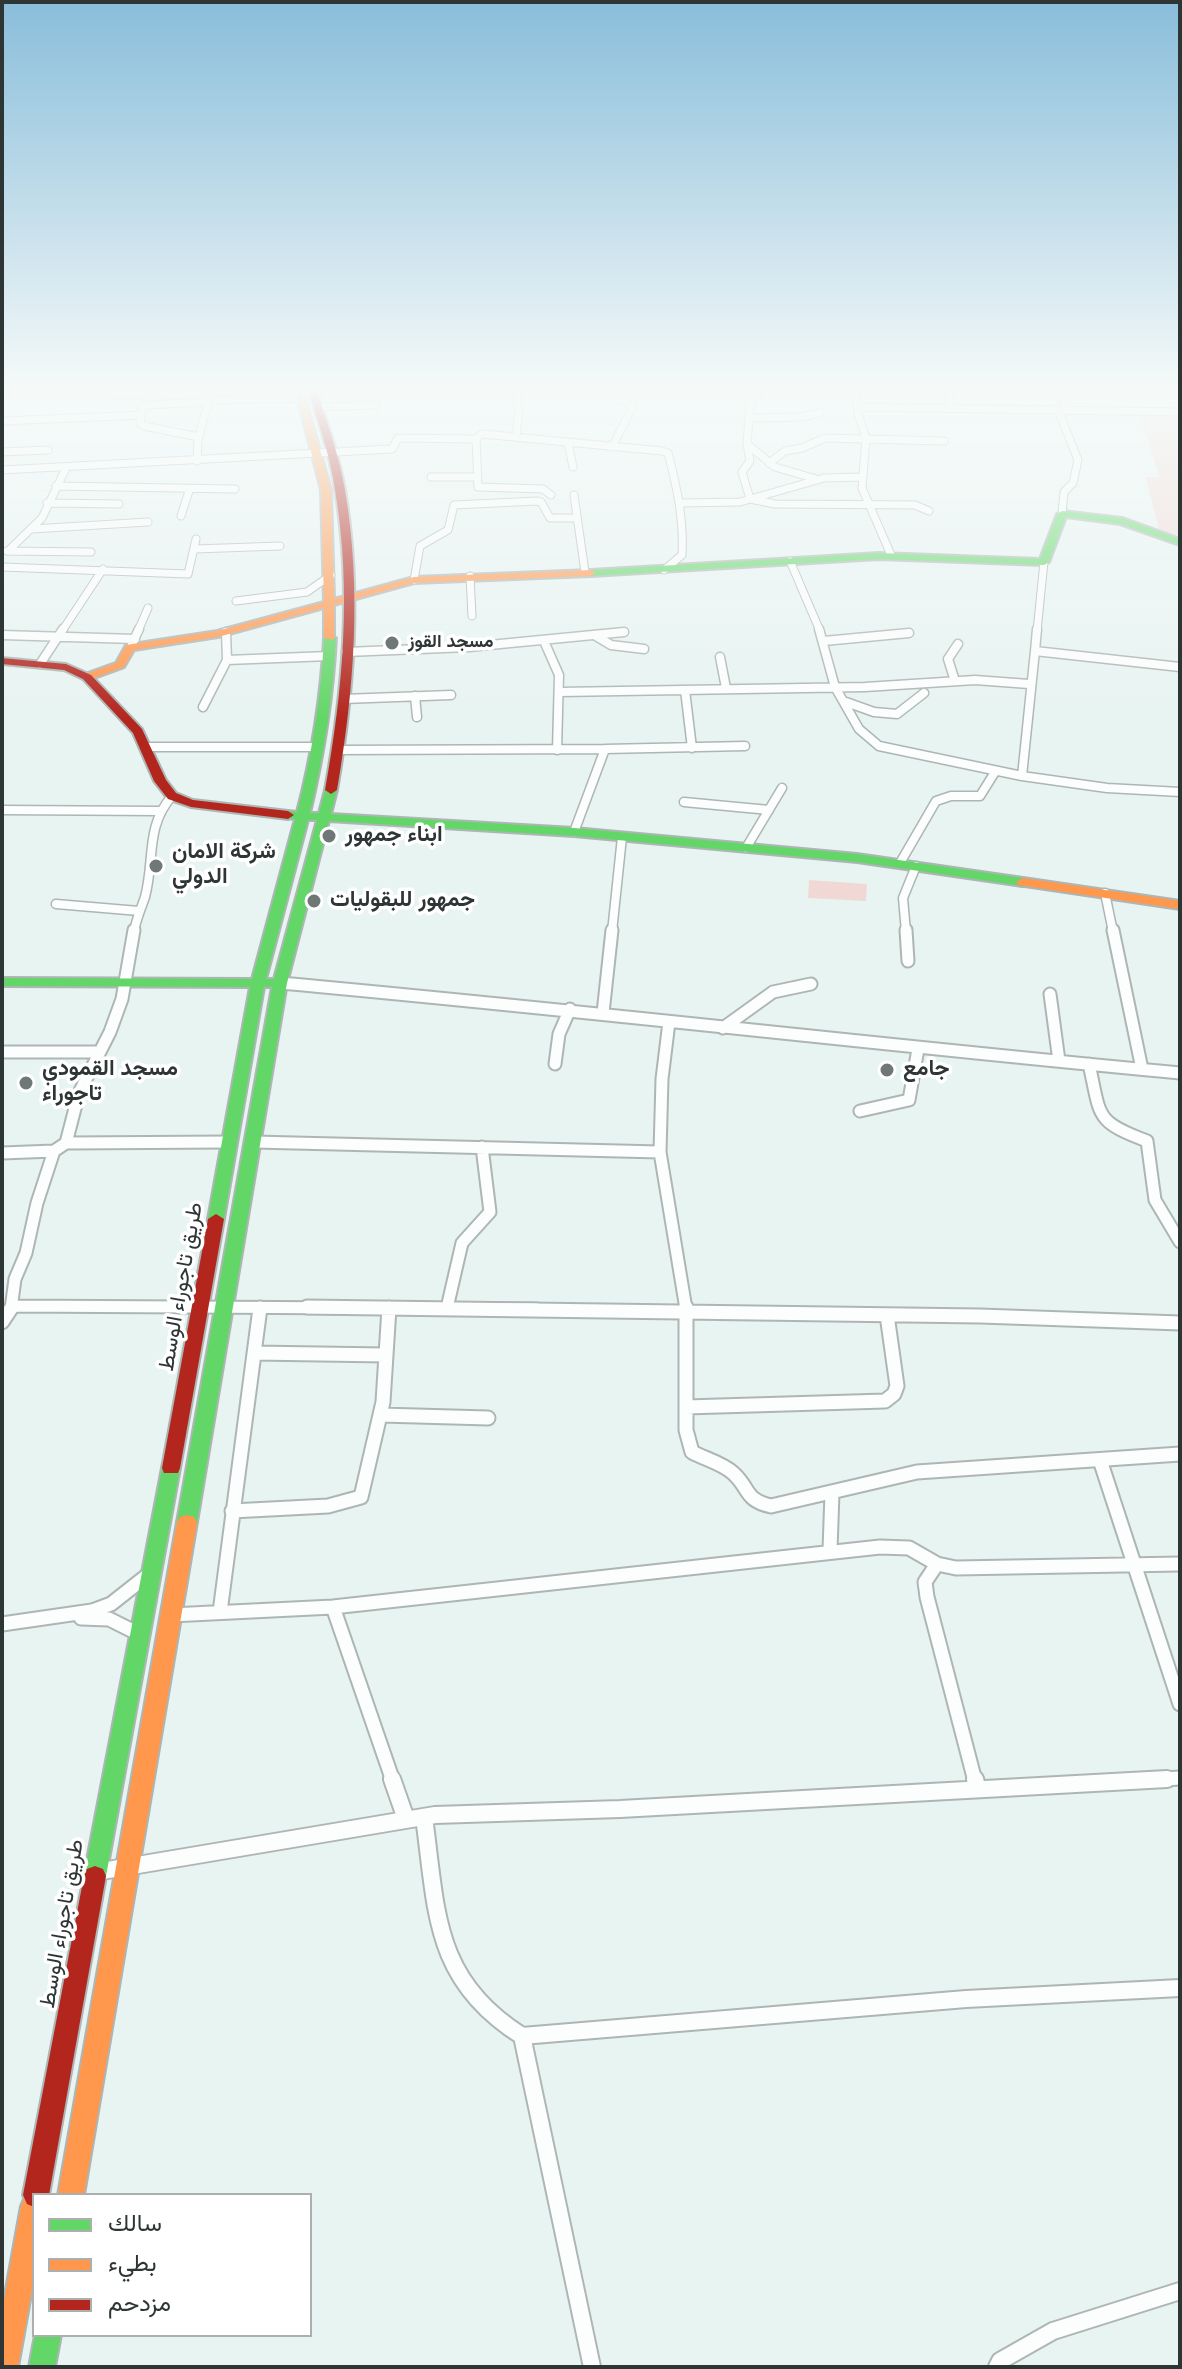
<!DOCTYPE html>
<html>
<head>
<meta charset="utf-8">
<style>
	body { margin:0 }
	#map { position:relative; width:1182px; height:2369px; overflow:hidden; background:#e8f4f2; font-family:"Nunito Sans",Vazirmatn,sans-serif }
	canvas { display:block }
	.frame { position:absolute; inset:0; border:4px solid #2e3635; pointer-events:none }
	.legend { position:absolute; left:32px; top:2193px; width:280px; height:144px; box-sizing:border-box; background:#fff; border:2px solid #abafae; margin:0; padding:10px 14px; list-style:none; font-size:24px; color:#2e3635 }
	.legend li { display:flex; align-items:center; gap:16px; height:40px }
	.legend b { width:40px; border:2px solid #abafae }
</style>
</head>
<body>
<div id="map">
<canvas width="1182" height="2369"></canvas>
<div class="frame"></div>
<ul class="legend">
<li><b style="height:10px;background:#63d668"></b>سالك</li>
<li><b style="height:10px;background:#ff974d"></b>بطيء</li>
<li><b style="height:10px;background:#b3261e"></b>مزدحم</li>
</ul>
</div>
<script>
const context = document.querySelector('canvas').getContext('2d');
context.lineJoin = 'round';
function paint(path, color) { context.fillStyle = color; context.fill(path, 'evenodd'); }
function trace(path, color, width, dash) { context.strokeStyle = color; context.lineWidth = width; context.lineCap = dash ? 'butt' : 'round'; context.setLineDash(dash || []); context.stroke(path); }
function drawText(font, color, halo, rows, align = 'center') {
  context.font = font + ' "Nunito Sans",Vazirmatn,sans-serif'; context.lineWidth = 7; context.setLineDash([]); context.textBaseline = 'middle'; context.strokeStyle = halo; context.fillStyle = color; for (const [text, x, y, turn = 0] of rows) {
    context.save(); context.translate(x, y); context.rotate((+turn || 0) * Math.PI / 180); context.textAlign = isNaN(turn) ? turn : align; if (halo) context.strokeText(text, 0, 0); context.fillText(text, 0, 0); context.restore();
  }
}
paint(new Path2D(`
	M1139,416H1180V536L1159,530L1146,477H1160Z
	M809,880L867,884L866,901L808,898Z`), '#f1d8d5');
const streetFar4 = new Path2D(`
	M515,389L519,409L516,437
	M612,389L611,396L633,406L612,447
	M761,389L750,404L747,444L775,467L816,479
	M856,389L858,414L866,438L862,488L891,555
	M948,389L952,409
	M1053,389L1070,410
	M112,395L209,394
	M209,400L301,398
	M318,407L376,405
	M858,407L1180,412
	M1058,410L1078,460L1073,483L1064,492L1062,514
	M141,415L140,423L144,426L199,437
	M749,418L801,417L820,413
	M2,421L141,415L142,407L146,405L208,402
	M476,439L478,487L543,489L551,495
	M568,443L573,467
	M747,444L750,461L742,472L750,499L775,504L915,505L929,511
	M2,452L48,450
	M197,461L198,440L209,399
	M769,463L785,451L802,448L825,438L944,441
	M2,470L392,449L398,438L476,439L482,434L662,451L668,453C677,487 684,520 682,555L664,570
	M431,477H477
	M56,486L235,489
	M574,495L585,572
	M47,503L119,504
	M681,503L740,502L824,478L863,477
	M181,516L189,491
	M32,529L148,522
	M195,549L280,546
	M7,551L91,552
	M8,551L42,518L66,468
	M790,561L820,631
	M2,567L188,574L196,539
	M470,576L472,616
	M414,580L420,546L448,530L454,505L537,501L541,502L550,518H577
	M236,601L307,592L331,575
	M62,631L103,569
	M138,631L148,608
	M1037,631L1044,562`);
const streetFar3 = new Path2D(`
	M819,629L835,687L859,729L879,746L1022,776L1107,788L1180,792
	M2,635L135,639
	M596,636L611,645L644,649
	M544,641L559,675L557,750
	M824,641L909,633
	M132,644L139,629
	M1035,651L1037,629
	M346,652L469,647L624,632
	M720,657L726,688
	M227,660L329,656
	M40,664L63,629
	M955,681L948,659L958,644
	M685,690L692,748
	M560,692L865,687L975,680L1029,684
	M415,696L417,717
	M343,699L451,695
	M846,702L874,712L897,714L924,693
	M203,707L227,660L226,632
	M147,747H319
	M605,749L745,746
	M338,750L605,749L574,832
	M1022,776L1035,651L1180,667
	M684,802L769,810
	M2,810L159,811
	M746,848L782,788
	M900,863L936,801L951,796H980L995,772
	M1105,893L1113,932
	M56,904L139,911
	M134,932C136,919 141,909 145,897C155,860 145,827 172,796
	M612,932L622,837
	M906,932L903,898L916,866`);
const streetFar2 = new Path2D(`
	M906,930L908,961
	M1113,930L1142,1069
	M280,983C580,1010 880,1045 1180,1073
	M1050,994L1059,1061
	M603,1013L612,930
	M669,1022L662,1079L660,1152L686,1309
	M723,1028L773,992L811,984
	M2,1052H98
	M555,1064L559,1034L570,1009
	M1089,1064C1101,1117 1094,1121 1147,1141L1155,1200L1180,1242
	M860,1111L909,1100L918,1049
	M254,1142L660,1152
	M66,1143L230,1142
	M2,1153L54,1151L66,1143L79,1093L110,1032L122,999L134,930
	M13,1306L537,1309
	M447,1308L462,1243L490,1212L482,1147
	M11,1309L15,1279L26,1253L37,1203L54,1151`);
const streetFar1 = new Path2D(`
	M307,1307L980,1316L1180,1323
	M686,1307V1430L692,1452C705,1459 722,1463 733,1473C750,1488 744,1500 771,1506L917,1472L1180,1454
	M2,1322L12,1307
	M254,1353L386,1355
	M686,1407L885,1401L894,1394L897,1386L887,1315
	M381,1415L488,1418
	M1100,1460L1180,1704
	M232,1511L328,1506L361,1497L383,1402L389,1308
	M830,1550L832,1493
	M937,1564L925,1582L927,1597L975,1781
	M333,1607L880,1547L909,1548L937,1564L956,1568L1180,1564
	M220,1612L260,1308
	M171,1615L333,1607L393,1781
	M81,1618L109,1619L139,1634
	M2,1624L92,1611L111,1604L149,1574
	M1131,1781L1180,1778`);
const street = new Path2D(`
	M392,1779L406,1819
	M975,1779L977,1787
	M424,1817C437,1912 433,1980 522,2036L966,1999L1180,1988
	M96,1872L435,1815L620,1809L1167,1779
	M522,2036L592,2367
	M997,2367L1000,2361L1053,2331L1180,2291`);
const fast = new Path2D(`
	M1062,511L1122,518L1180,539V545L1120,524L1066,517L1049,562L1044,565L879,559L591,576L586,573L591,570L879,553L1040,559L1057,514Z
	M330,635L336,638C333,698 324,754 310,813H319L325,790L331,786L337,790L331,814L574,828L857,854L1023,878L1030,882L1023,886L857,862L574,836L329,821L287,983L197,1522L194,1527L187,1529L180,1527L177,1522L272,987H264L224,1219L216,1224L208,1219L250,987L2,986V978L252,979L295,819L284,818L282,815L288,811L297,812C312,754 321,698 324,638ZM308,820H317L274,979H266Z
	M171,1461L178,1463L180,1468L106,1876L103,1883L95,1886L87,1883L84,1876L162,1468L164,1463Z
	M35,2335H61L55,2367H29Z`);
const slow = new Path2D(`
	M295,389H303L331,490L334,599L414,577L591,570L596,573L591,576L414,583L334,605V640L324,638V608L218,637L134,650L124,667L91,679H83V675L116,663L126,645L217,631L324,602L321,490Z
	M1023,878L1180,901V909L1018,885L1016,882Z
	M187,1515L194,1517L197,1522L84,2195H58L177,1522L180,1517Z
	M34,2193L38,2195H34V2278L18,2367H2V2311L21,2206L25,2197Z`);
const jam = new Path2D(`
	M308,389H316C327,422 339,455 345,490C362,590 354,691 337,790L331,794L325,790C343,691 352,590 335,490C330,455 318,422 308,389Z
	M2,658L66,664L91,675L142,729L166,780L176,793L193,800L288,811L294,815L288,819L191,807L168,799L154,781L133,733L83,679L64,670L2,664Z
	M216,1214L224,1219L180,1468L178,1473H164L162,1468L208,1219Z
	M95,1866L103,1869L106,1876L49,2195H34V2207L27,2204L23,2195L84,1876L87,1869Z`);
trace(streetFar4, '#adb6b4', 9);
trace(streetFar3, '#adb6b4', 11);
trace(streetFar2, '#adb6b4', 15);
trace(streetFar1, '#adb6b4', 17);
trace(street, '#adb6b4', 20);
trace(fast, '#adb6b4', 4);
trace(slow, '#adb6b4', 4);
trace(jam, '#adb6b4', 4);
trace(streetFar4, '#fcfdfd', 7);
trace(streetFar3, '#fcfdfd', 8);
trace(streetFar2, '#fcfdfd', 11);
trace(streetFar1, '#fcfdfd', 13);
trace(street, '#fcfdfd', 16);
paint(fast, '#63d668');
paint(slow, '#ff974d');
paint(jam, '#b3261e');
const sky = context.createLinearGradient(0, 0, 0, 720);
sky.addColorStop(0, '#89bdda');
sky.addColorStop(0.54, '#f5faf9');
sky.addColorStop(1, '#f5faf900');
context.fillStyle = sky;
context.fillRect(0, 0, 1182, 720);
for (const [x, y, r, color] of [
	[392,643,8,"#6f7877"],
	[329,836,8,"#6f7877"],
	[156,866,8,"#6f7877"],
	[314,901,8,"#6f7877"],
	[887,1070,8,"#6f7877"],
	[26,1083,8,"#6f7877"]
]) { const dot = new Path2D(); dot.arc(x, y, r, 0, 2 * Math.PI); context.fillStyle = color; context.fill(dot); trace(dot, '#fff', 3); }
drawText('bold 18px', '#2e3635', '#fff', [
	["مسجد القوز",408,643]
], 'left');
drawText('bold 22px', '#2e3635', '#fff', [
	["ابناء جمهور",345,836],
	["شركة الامان",172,853],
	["الدولي",172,878],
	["جمهور للبقوليات",330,901],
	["مسجد القمودي",42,1070],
	["تاجوراء",42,1095],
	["جامع",903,1070]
], 'left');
drawText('22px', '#2e3635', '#fff', [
	["طريق تاجوراء الوسط",182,1287,-80],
	["طريق تاجوراء الوسط",63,1924,-80]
]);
</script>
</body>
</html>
